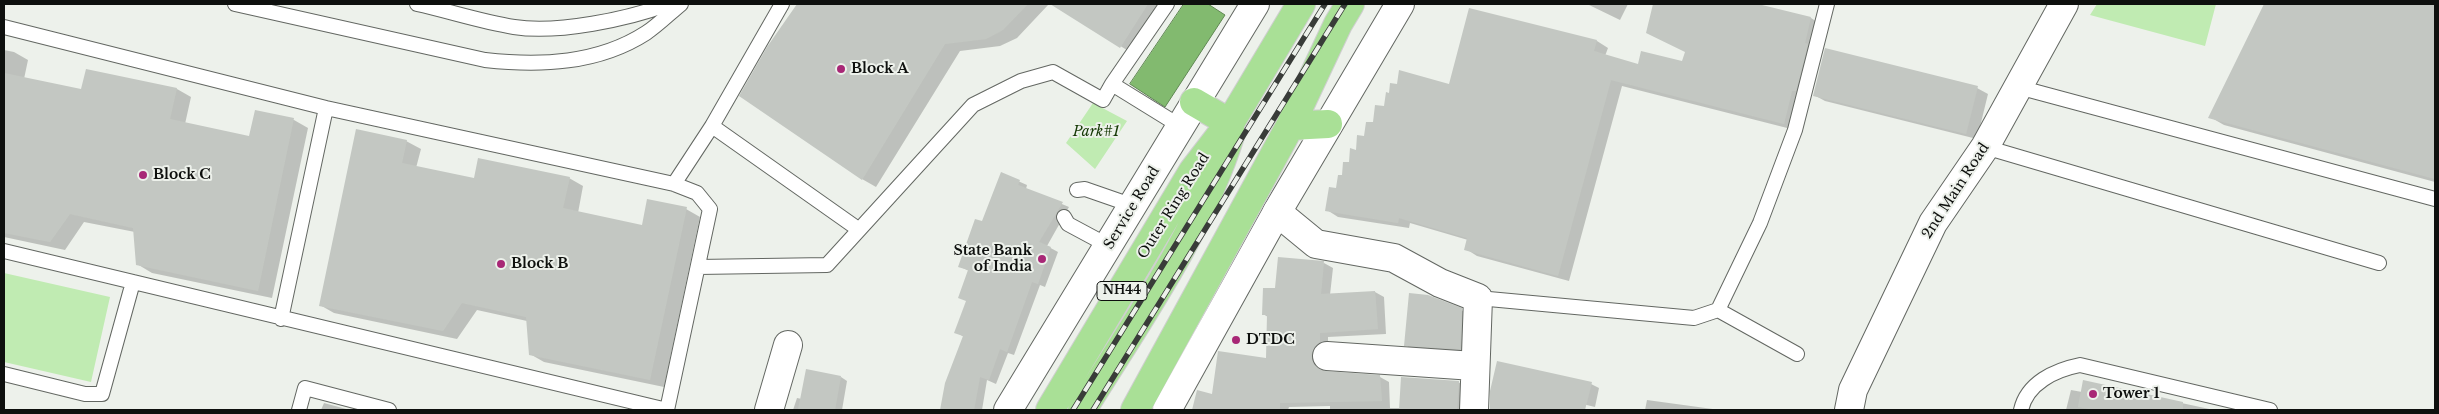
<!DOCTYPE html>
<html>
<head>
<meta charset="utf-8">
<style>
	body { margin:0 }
	#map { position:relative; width:2439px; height:414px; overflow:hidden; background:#edf1eb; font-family:"Libre Baskerville",serif }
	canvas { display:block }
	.frame { position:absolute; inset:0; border:5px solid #0e100e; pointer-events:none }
</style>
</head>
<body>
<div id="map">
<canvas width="2439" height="414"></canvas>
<div class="frame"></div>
</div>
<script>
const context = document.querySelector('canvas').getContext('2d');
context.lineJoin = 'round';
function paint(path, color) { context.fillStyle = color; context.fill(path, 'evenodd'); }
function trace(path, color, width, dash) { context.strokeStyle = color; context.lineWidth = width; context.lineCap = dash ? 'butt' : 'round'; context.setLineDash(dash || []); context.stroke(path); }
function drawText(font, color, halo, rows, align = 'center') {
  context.font = font + ' "Libre Baskerville",serif'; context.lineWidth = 4; context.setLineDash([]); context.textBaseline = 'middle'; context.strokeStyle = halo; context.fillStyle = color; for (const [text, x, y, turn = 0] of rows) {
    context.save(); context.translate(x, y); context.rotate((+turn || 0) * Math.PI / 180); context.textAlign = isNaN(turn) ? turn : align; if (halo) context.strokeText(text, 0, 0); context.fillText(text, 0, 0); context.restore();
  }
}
paint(new Path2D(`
	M2097,4H2216L2205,46L2090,15Z
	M1093,103L1127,121L1095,169L1066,143Z
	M4,273L110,297L91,382L4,362Z`), '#c0ebb2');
const water = new Path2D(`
	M1184,4H1208L1225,15L1165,107L1130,84Z`);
paint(water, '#82ba6f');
trace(water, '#5f8752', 1);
paint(new Path2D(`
	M798,4H1049L1017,38L1000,46L960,51L876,187L862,179L768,48Z
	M1052,4H1168L1135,55Z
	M1587,4H1628L1620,20Z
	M1654,4H1753L1811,18L1822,25L1795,130L1622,86L1569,281L1477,256L1466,249L1468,240L1410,223L1409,228L1338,217L1327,210L1357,151L1385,107L1450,85L1470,10L1597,41L1608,48L1605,56L1638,66L1683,63L1687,52L1647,32Z
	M2265,4H2435V182L2224,125L2210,117Z
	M4,50L14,52L28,60L24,79L82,91L177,89L191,97L185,124L250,137L256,111L294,120L308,128L272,298L152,273L137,264L135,232L84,222L65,250L4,237Z
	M1977,88L1988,94L1977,139L1825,101L1814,95Z
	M406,141L421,149L416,168L475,180L569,178L583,186L578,213L643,226L686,209L700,217L664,387L544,362L530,354L527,321L477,310L457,339L334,313L320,305Z
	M1002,174L1027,185L1026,189L1069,207L1047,246L1058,252L1045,287L1040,285L1014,355L1008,353L996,384L987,380L982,410H941L946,384L964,337L956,332L967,301L969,271L959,266L982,223Z
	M1324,263L1333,268L1330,295L1375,292L1384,297L1386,334L1328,337V347L1320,361L1324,372L1380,377L1389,382L1390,408H1399L1458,382L1467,387L1466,410H1330V406L1289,407L1288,410H1193L1198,391L1213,396L1267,360L1268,317L1263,314L1276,290Z
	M1461,310L1471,315L1469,354L1414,350L1405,345Z
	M841,377L847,381L842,410H793L797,398L802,399Z
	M2084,382L2214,410H2066L2071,390L2082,392Z
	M1591,384L1599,388L1595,407L1562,399L1561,410H1491L1492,391Z
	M1647,400L1720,410H1645Z
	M324,403L350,410H321Z`), '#0003');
paint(new Path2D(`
	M797,4H1028L1003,30L986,39L945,44L862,180L739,96L767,47Z
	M1050,4H1148L1120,48Z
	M1653,4H1758L1811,17L1805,43L1808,44L1796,91H1792L1784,124L1611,80L1558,276L1464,250L1467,238L1399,218L1398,223L1325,211L1329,187L1336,188L1338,175H1342L1343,162H1349L1350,148L1356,150L1357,135L1364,136L1366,122H1373L1375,105L1384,106L1386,92L1389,93L1390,83L1397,84L1399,70L1449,84L1469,8L1597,40L1594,51L1638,64L1641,51L1682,61L1685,52L1646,33Z
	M2264,4H2435V179L2208,118Z
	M1825,48L1978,86L1966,134L1813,96Z
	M86,69L177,88L170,119L249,136L255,110L294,118L258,291L136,265L133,228L70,214L50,242L4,233V73L81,89Z
	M356,129L407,140L402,163L474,178L478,158L570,177L563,208L642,225L647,199L687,207L650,380L529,355L526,317L462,303L443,331L319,306Z
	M1001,172L1020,180L1018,185L1063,202L1039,242L1051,247L1038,284L1032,282L1007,352L1000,349L989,380L980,377L974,410H940L945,383L963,336L954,333L966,301L958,298L968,270L958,267L975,219L982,221Z
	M1278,257L1324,261L1321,294L1375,291L1378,329L1320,333V342L1314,348L1311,355L1313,363L1319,369L1325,371L1380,375L1382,401L1280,403V410H1192L1197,390L1212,394L1218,351L1266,358L1267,315H1262L1263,288H1275Z
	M1409,293L1428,295L1462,308L1460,349L1404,346Z
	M1497,361L1592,382L1585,410H1490V391Z
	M806,369L841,376L835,410H798Z
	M1401,377L1459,381L1457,410H1399Z
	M2083,380L2183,402V410H2094L2078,407Z`), '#c3c7c2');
const lane = new Path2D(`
	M235,4L485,60C540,66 598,64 646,33C658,25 670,13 681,4
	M417,4C449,11 482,22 514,27C557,34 629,19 668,4
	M4,27L326,108L674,184L697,193L710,209L667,410L4,251
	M1112,84L1167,4
	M2018,87L2435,199
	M712,126L858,229
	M1985,147L2379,263
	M674,184L712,126L782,4
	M1077,190L1085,189L1134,206
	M1064,217L1068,224L1109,246
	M698,267L827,265L973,105L1021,81L1053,72L1103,100L1112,84L1180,126
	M1478,298L1694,318L1718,310L1760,223L1795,130L1827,4
	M1718,310L1797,354
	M281,319L326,108
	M4,374L85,394H102L133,282
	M299,410L305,388L389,410
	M2021,410C2027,383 2055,370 2080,365L2270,410`);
const street = new Path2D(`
	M1277,212L1316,244L1394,258L1440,283L1478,298L1474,410
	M1327,356L1474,366
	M769,410L788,345`);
const secondary = new Path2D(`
	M1008,410L1255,4
	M1167,410L1277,212L1400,4
	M1849,410L1853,390L1933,223L1985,147L2064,4`);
const highway = new Path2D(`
	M1194,102L1230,123
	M1290,126L1328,124
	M1050,410L1193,171L1230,123L1301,4
	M1082,410C1137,321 1200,233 1231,133
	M1135,410L1290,126L1338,24L1350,4`);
trace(lane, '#636762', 16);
trace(street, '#636762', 30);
trace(secondary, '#636762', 30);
trace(highway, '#cfcfcf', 30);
trace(lane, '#fff', 14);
trace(street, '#fff', 28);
trace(secondary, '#fff', 28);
trace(highway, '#a9e096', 28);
const rail = new Path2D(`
	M1073,410L1325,4
	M1093,410L1345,4`);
trace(rail, '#393c39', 5.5);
trace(rail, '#edf1eb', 4, [11]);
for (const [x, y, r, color] of [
	[841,69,5,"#a82776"],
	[143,175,5,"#a82776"],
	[1042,259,5,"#a82776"],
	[501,264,5,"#a82776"],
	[1236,340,5,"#a82776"],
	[2093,394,5,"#a82776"]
]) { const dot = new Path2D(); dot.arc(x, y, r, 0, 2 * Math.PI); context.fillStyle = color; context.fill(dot); trace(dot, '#edf1eb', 2); }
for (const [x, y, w] of [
	[1122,291,50]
]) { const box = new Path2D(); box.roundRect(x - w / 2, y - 9.5, w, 19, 4); context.fillStyle = '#edf1eb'; context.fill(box); trace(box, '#0e100e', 1); }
drawText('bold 12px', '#0e100e', null, [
	["NH44",1122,291]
]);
drawText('bold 14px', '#0e100e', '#edf1eb', [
	["Block A",851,69],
	["Block C",153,175],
	["State Bank",1032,251,"right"],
	["of India",1032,267,"right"],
	["Block B",511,264],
	["DTDC",1246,340],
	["Tower 1",2103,394]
], 'left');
drawText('italic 14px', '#153904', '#edf1eb', [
	["Park#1",1096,132]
]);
drawText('14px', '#0e100e', '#edf1eb', [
	["2nd Main Road",1956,191,-57],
	["Outer Ring Road",1174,206,-58],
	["Service Road",1132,208,-59]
]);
</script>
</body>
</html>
